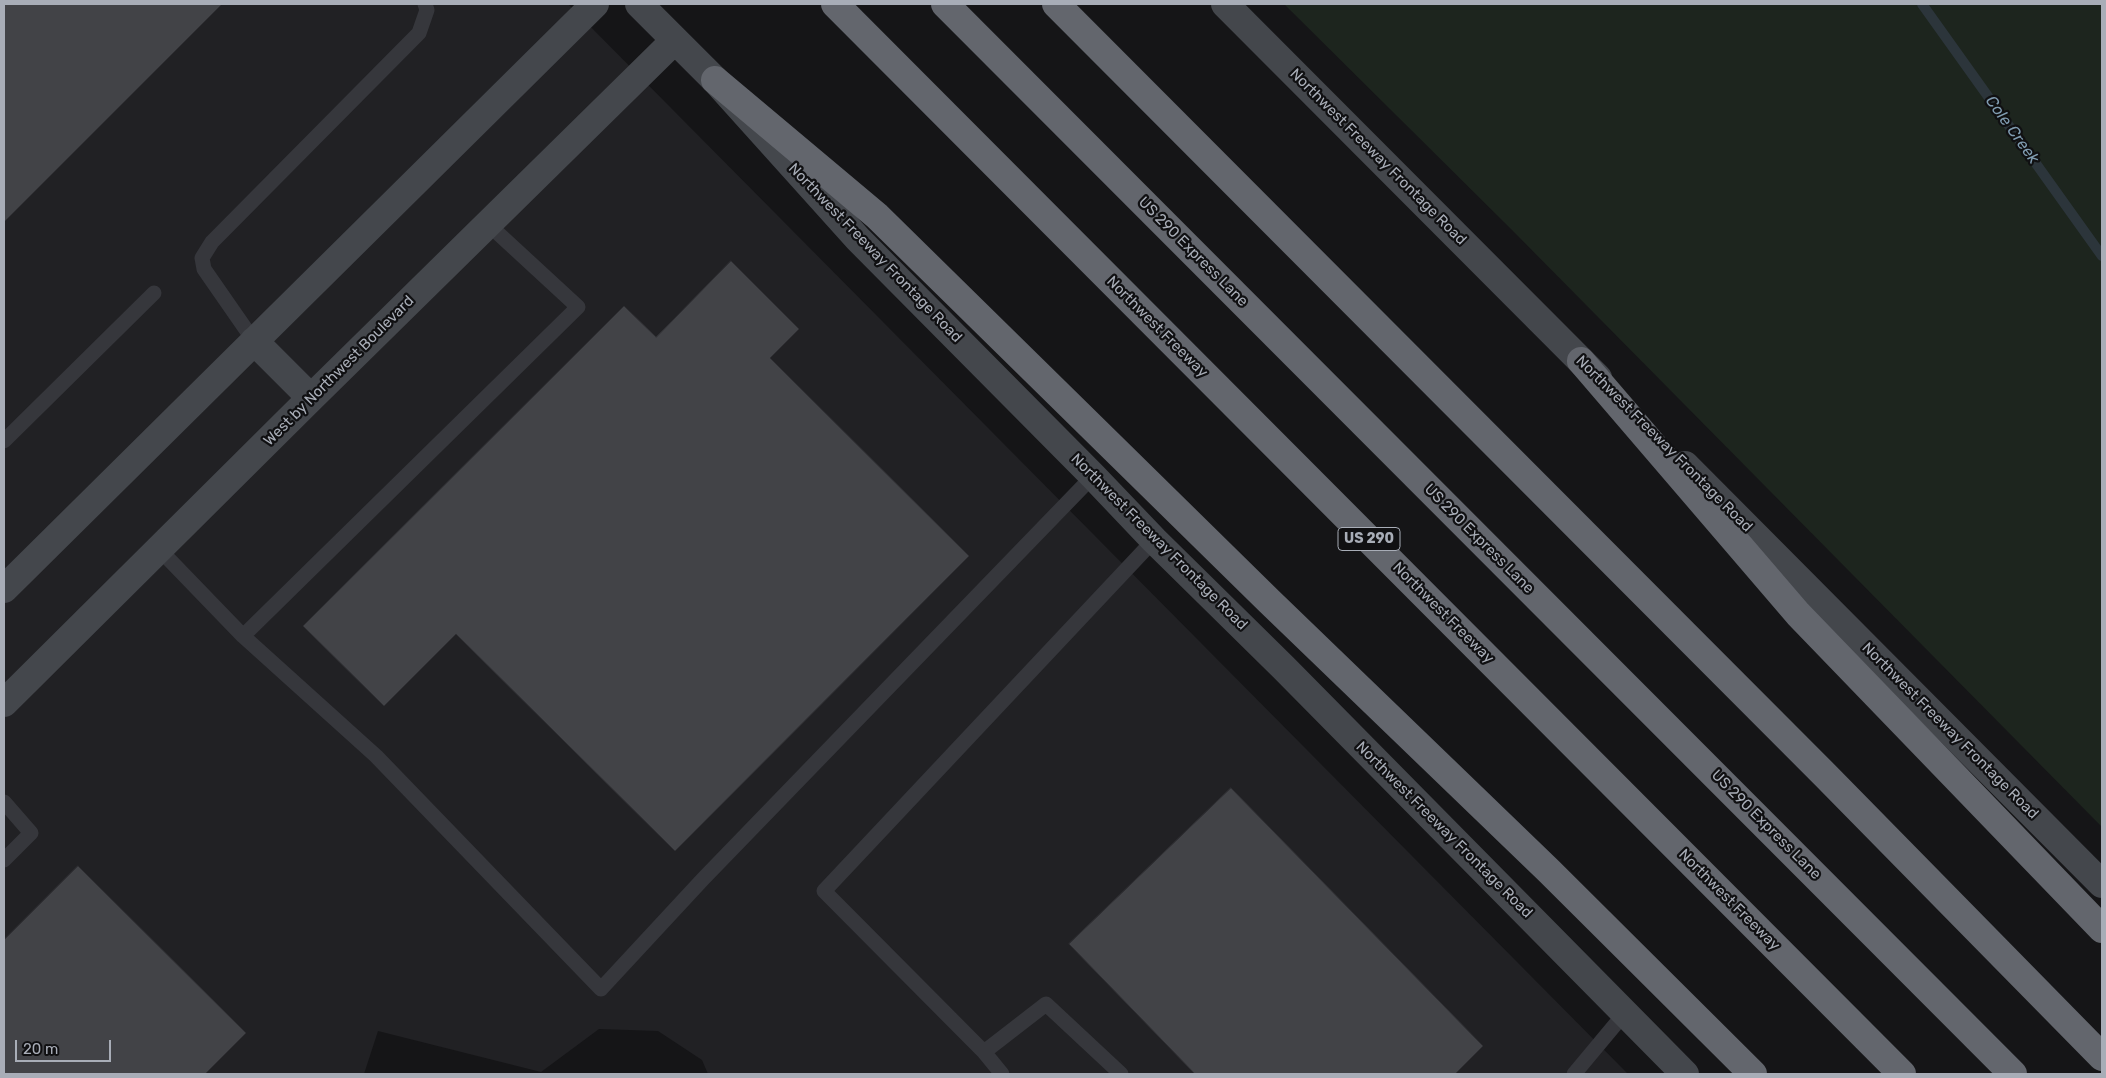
<!DOCTYPE html>
<html>
<head>
<meta charset="utf-8">
<style>
	body { margin:0 }
	#map { position:relative; width:2106px; height:1078px; overflow:hidden; background:#151517; font-family:Rubik,sans-serif }
	canvas { display:block }
	.frame { position:absolute; inset:0; border:5px solid #a8adb7; pointer-events:none }
	.scale { position:absolute; left:15px; top:1040px; width:96px; height:22px; box-sizing:border-box; border:2px solid #a8adb7; border-top:0; padding-left:6px; font-size:15px; line-height:18px; white-space:nowrap; color:#a8adb7; -webkit-text-stroke:4px #101012; paint-order:stroke }
</style>
</head>
<body>
<div id="map">
<canvas width="2106" height="1078"></canvas>
<div class="frame"></div>
<div class="scale">20 m</div>
</div>
<script>
const context = document.querySelector('canvas').getContext('2d');
context.lineJoin = 'round';
function paint(path, color) { context.fillStyle = color; context.fill(path, 'evenodd'); }
function trace(path, color, width, dash) { context.strokeStyle = color; context.lineWidth = width; context.lineCap = dash ? 'butt' : 'round'; context.setLineDash(dash || []); context.stroke(path); }
function drawText(font, color, halo, rows, align = 'center') {
  context.font = font + ' Rubik,sans-serif'; context.lineWidth = 4.5; context.setLineDash([]); context.textBaseline = 'middle'; context.strokeStyle = halo; context.fillStyle = color; for (const [text, x, y, turn = 0] of rows) {
    context.save(); context.translate(x, y); context.rotate((+turn || 0) * Math.PI / 180); context.textAlign = isNaN(turn) ? turn : align; if (halo) context.strokeText(text, 0, 0); context.fillText(text, 0, 0); context.restore();
  }
}
paint(new Path2D(`
	M4,4H568L1628,1074H708L702,1060L658,1031L599,1029L541,1072L378,1031L364,1074H4Z`), '#212124');
paint(new Path2D(`
	M1284,4H2102V827L1511,229Z`), '#1d251e');
trace(new Path2D(`
	M1922,4L2102,256`), '#2c353b', 10);
const building = new Path2D(`
	M4,4H222L4,222Z
	M731,261L799,329L770,358L969,556L675,851L456,634L384,706L303,626L624,306L656,337Z
	M1231,788L1483,1046L1455,1074H1195L1069,944Z
	M78,866L246,1033L205,1074H4V940Z`);
paint(building, '#424347');
trace(building, '#2f2f33', 1);
trace(new Path2D(`
	M254,341L204,269L202,258L212,242L419,33L427,10L425,4
	M4,441L154,293
	M159,549L243,636L376,756L601,989L703,879L1093,476
	M243,636L578,307L488,224
	M4,802L31,833L4,860
	M984,1052L1046,1004L1121,1074
	M1002,1074L984,1052L824,891L1154,540
	M1574,1074L1624,1014`), '#36373c', 15);
trace(new Path2D(`
	M639,4L715,80L858,239L1093,476L1154,540L1284,668L1685,1074
	M1225,4L1598,378
	M254,341L311,398
	M1685,465L2102,884
	M4,589L595,4
	M4,703L311,398L675,40`), '#44474c', 28);
trace(new Path2D(`
	M835,4L1902,1074
	M945,4L2013,1074
	M1056,4L1825,775L2102,1057
	M715,80L877,216L1269,601L1549,871L1753,1074
	M1581,361L1798,614L2102,929`), '#63666d', 28);
for (const [x, y, w] of [
	[1369,539,62]
]) { const box = new Path2D(); box.roundRect(x - w / 2, y - 11.5, w, 23, 4); context.fillStyle = '#101012'; context.fill(box); trace(box, '#a8adb7', 1); }
drawText('bold 14px', '#a8adb7', null, [
	["US 290",1369,539]
]);
drawText('15px', '#a8adb7', '#101012', [
	["Northwest Freeway Frontage Road",1378,157,45],
	["US 290 Express Lane",1193,252,45],
	["Northwest Freeway Frontage Road",875,253,46],
	["Northwest Freeway",1157,327,45],
	["West by Northwest Boulevard",339,371,-45],
	["Northwest Freeway Frontage Road",1664,444,45],
	["US 290 Express Lane",1479,539,45],
	["Northwest Freeway Frontage Road",1159,542,45],
	["Northwest Freeway",1443,613,45],
	["Northwest Freeway Frontage Road",1950,731,45],
	["US 290 Express Lane",1766,825,45],
	["Northwest Freeway Frontage Road",1444,830,45],
	["Northwest Freeway",1729,900,45]
]);
drawText('italic 16px', '#809cb1', '#101012', [
	["Cole Creek",2012,130,54]
]);
</script>
</body>
</html>
